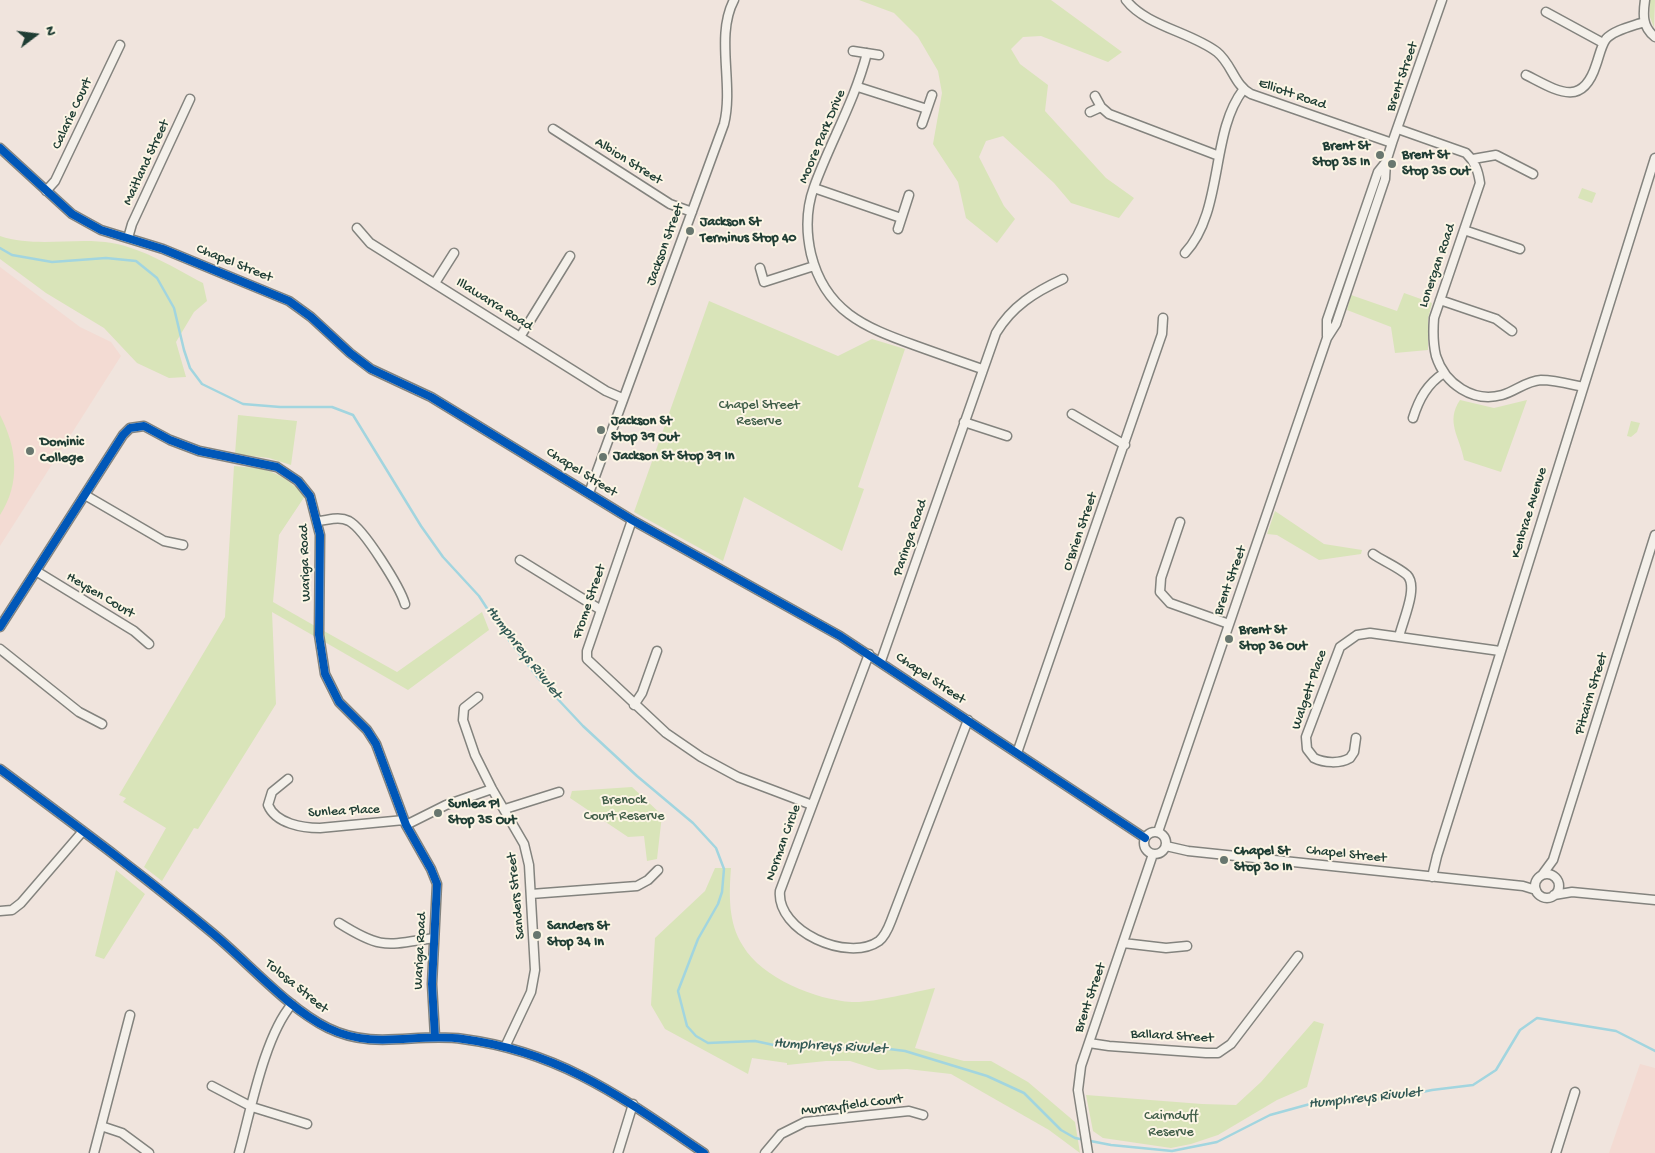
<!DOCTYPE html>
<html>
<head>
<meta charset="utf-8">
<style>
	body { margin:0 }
	#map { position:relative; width:1655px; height:1153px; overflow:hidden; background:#f0e4dd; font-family:"Gochi Hand",sans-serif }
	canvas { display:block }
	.north { position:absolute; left:10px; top:10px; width:50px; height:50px; -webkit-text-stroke:4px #fcf5e5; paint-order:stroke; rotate:75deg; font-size:14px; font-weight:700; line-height:20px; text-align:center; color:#1f3d34 }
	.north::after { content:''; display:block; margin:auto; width:18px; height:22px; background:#1f3d34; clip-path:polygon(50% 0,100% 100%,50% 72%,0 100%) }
</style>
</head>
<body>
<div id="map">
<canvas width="1655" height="1153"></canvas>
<div class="north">N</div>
</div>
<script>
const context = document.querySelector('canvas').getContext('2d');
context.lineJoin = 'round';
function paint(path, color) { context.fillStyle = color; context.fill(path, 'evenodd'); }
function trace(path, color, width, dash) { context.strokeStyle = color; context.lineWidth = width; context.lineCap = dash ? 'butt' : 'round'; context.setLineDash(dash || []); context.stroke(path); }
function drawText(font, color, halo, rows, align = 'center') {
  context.font = font + ' "Gochi Hand",sans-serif'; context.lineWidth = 4; context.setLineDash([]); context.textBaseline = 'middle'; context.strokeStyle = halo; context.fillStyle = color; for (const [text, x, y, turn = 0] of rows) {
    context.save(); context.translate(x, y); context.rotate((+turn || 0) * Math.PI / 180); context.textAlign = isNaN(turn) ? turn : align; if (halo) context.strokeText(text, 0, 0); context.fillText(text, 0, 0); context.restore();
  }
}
paint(new Path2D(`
	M0,267L80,327L111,342L121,356L0,546Z
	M1640,1064L1655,1068V1153H1609Z`), '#f3dbd3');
paint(new Path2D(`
	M859,0H1051L1122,52L1108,62L1041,36L1023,37L1011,49L1020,64L1048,85L1045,111L1106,178L1134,198L1119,218L1071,203L1054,183L1003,136L986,141L979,157L1004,206L1015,219L997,243L966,218L958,182L933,144L942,93L938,71L918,37L894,13Z
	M1650,0H1655L1654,28L1650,17Z
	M1582,188L1596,193L1592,203L1578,198Z
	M0,236C36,248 75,237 112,243C145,249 174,268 203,283L207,301L194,312L176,342L186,377L169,378L137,363L104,328L46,293L0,259Z
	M1404,293L1432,303L1428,319V350L1395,353L1391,327L1347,310L1351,295L1397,311Z
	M709,301L838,356L872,339L905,349L858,487L864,489L842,551L744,497L723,561L634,512Z
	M1460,400L1494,408L1527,400L1501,472L1464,460C1460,437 1445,422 1460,400Z
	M0,415C17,448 21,483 0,515Z
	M238,415L297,421L291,465L269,458L235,454Z
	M1631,421L1640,423L1637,432L1631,437L1627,436Z
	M234,466C267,468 282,472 305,496L279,535L273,602L315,626L314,636L272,612L276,704L198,829L194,828L162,881L144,867L166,828L123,802L126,798L119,795L225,617Z
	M1275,511L1324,544L1362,550L1361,554L1319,560L1277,535L1267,534Z
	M482,612L489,630L408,690L323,641L324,631L397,672Z
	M632,787L662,815L657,859L647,861L644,836L628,837L570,798L572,791Z
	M715,868H731C729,894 728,923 743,946C762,978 816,1000 852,1002C873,1003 913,992 935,988L915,1048L964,1061H991L1028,1082L1075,1122L1080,1153L1049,1130L951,1074L907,1069L878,1070L850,1061H826L787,1065V1063L752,1058L748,1074L665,1029L651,1005L655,938L705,891Z
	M116,870L145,894L104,959L95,956Z
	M1314,1021L1324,1024L1307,1087L1277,1100L1218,1135L1191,1144L1171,1148L1103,1138L1093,1131L1086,1095L1202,1104L1236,1105L1261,1082Z`), '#d9e4b9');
trace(new Path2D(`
	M0,248L12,255L52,262L106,258L136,261L157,278L174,308L184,350L190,368L202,384L243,404L280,407H332L353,415L421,526L443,557L479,596L501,630L538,678L583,726L637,776L693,823L716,848L724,869L722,892L718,904L698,939L678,991L687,1026L696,1036L708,1043L755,1041L783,1047L814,1043L842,1048L865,1046L905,1051L987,1076L1024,1093L1061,1130L1075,1138L1111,1145L1172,1151L1217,1142L1270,1115L1310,1104L1393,1098L1432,1090L1473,1085L1496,1070L1520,1030L1537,1018L1616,1031L1655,1051`), '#a2d5df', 2.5);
const minor = new Path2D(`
	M1126,0C1146,26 1191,32 1217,52C1232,64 1234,85 1251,94L1392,143
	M1645,0C1643,14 1642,27 1655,37
	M1546,12L1603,43
	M853,51L879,55
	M867,53C854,103 831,140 814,187C806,209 806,232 811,254C825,311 864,327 914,345C936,353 959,361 982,369
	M1526,75C1556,90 1582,109 1596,65C1599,57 1601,46 1606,39C1614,30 1633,26 1644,22
	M858,87L927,109
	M1095,96L1101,107L1109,114L1219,156
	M1090,112L1101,107
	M922,124L932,95
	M553,129L670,204L692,212
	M1398,129L1466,153C1475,162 1478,170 1480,183L1434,318C1433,331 1433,344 1436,356C1445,384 1473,403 1502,395C1516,391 1526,381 1541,380C1555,380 1569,384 1583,387
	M0,148L72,214L101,230L163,249L289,301L311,317L350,353L371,369L431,397L632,520L840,636L1145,838
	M1473,159L1496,155L1533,174
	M814,188L901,218
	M46,191L55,181L120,45
	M357,228L370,243L606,391L622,398
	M898,229L909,195
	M1464,230L1520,249
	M128,238L132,224L190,99
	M1185,253C1224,211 1210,133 1243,90
	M760,268L764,282L814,266
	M435,283L454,253
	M1440,300L1496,319L1512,331
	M1327,336V320L1378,172L1386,162
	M520,337L570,256
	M1072,414L1125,445
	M1413,418C1419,399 1427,384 1444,373
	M964,422L1007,436
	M589,493L724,124C734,84 715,36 734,0
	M85,495L164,541L183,545
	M632,520L587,651V659L666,733L701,757L738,777L812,805
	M318,521C329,520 339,516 349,521C364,529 400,587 405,604
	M1180,522L1161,578L1160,592L1170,603L1229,624
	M1373,554C1383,561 1398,567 1407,575C1419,587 1402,622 1399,637
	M520,560L601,610
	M36,571L134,631L149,644
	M0,627L123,435L130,428L144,426L170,440L199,451L277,467L298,481L310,496L320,535L319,635L325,674L339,702L367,730L376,744L406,825L431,869L437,884L432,984L435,1037
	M0,649L79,712L102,724
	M869,654L780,891C776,931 848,963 879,941C885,936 888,929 891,921L968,720
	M881,661L996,333C1012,306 1035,292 1063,279
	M478,697L464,708L463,720L475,755L492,789L524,844L529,865L535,970L531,992L505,1047
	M634,705L642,693L657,651
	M1356,738L1354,752L1350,758C1340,764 1324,763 1314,758L1307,749L1306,737L1340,647L1357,635L1370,633L1500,651
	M1017,753L1162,334L1163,318
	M0,769C71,822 142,874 210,931C247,961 287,1008 328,1028C375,1051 416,1032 463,1039C562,1052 624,1099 704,1153
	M288,779L272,792L268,805C276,824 303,828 320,828L404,820
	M505,809L559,792
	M406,825L446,805L492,789
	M1144 843a11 11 0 1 1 22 0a11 11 0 1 1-22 0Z
	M1158,832L1327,338L1336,324L1385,179L1386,162L1392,143L1442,0
	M1166,846L1188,851L1523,886L1536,890
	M1535 886a12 12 0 1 1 24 0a12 12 0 1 1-24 0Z
	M1542,875L1553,860L1655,535
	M1432,877L1437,856L1655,158
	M531,894L637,886L648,880L658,870
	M1554,895L1572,892L1655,900
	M0,911L12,910L21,903L83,831
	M339,923C382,950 386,945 434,938
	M1123,943L1166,948L1187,946
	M1089,1043L1109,1046L1206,1053H1218L1231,1044L1298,956
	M212,1086L252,1107L307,1124
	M101,1126L122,1133L149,1153
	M94,1153L130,1015
	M239,1153C251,1110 264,1037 292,1004
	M618,1153L633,1104
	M765,1153L781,1134L805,1122L909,1111L923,1115
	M1088,1153L1078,1090L1081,1066L1153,854
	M1556,1153L1575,1092`);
trace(minor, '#83837e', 11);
trace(minor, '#f4f0ea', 8);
trace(new Path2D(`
	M0,148L72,214L101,230L163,249L289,301L311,317L350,353L371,369L431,397L632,520L840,636L1145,838
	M0,627L123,435L130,428L144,426L170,440L199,451L277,467L298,481L310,496L320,535L319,635L325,674L339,702L367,730L376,744L406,825L431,869L437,884L432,984L435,1037
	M0,769C71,822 142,874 210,931C247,961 287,1008 328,1028C375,1051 416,1032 463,1039C562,1052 624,1099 704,1153`), '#0057b8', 8);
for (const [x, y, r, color] of [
	[1380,155,5,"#68776f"],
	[1392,164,5,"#68776f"],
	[690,231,5,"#68776f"],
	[601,430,5,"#68776f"],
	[30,451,5,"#68776f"],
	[603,457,5,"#68776f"],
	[1229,639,5,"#68776f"],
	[438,813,5,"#68776f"],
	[1224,860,5,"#68776f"],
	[537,935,5,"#68776f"]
]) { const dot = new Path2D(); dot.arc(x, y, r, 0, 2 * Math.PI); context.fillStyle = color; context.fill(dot); trace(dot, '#fcf5e5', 2); }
drawText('14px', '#1f3d34', '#fcf5e5', [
	["Brent Street",1403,77,-71],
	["Elliott Road",1292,95,19],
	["Calarie Court",73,114,-65],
	["Moore Park Drive",823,137,-67],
	["Albion Street",628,162,32],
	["Maitland Street",147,163,-65],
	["Jackson Street",666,245,-70],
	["Chapel Street",234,264,22],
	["Lonergan Road",1438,266,-71],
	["Illawarra Road",494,305,32],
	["Chapel Street",581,473,32],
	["Kenbrae Avenue",1530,513,-73],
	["O'Brien Street",1081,532,-71],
	["Paringa Road",911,538,-71],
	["Wariga Road",306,563,-92],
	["Brent Street",1231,581,-70],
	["Heysen Court",100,596,31],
	["Frome Street",590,602,-71],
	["Chapel Street",930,679,34],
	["Walgett Place",1310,690,-71],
	["Pitcairn Street",1592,694,-73],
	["Sunlea Place",344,812,-3],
	["Norman Circle",784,843,-70],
	["Chapel Street",1346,855,6],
	["Sanders Street",517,896,-96],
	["Wariga Road",421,951,-87],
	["Tolosa Street",296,987,39],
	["Brent Street",1091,998,-71],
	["Ballard Street",1172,1037,3],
	["Murrayfield Court",852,1106,-7]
]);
drawText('bold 14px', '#1f3d34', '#fcf5e5', [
	["Brent St",1370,147,"right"],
	["Stop 35 In",1370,163,"right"],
	["Brent St",1402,156],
	["Stop 35 Out",1402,172],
	["Jackson St",700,223],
	["Terminus Stop 40",700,239],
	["Jackson St",611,422],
	["Stop 39 Out",611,438],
	["Dominic",40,443],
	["College",40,459],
	["Jackson St Stop 39 In",613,457],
	["Brent St",1239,631],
	["Stop 36 Out",1239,647],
	["Sunlea Pl",448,805],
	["Stop 35 Out",448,821],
	["Chapel St",1234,852],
	["Stop 30 In",1234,868],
	["Sanders St",547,927],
	["Stop 34 In",547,943]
], 'left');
drawText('14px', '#415e49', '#fcf5e5', [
	["Chapel Street",759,406],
	["Reserve",759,422],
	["Brenock",624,801],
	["Court Reserve",624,817],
	["Cairnduff",1171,1117],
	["Reserve",1171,1133]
]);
drawText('italic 15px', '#335a56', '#fcf5e5', [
	["Humphreys Rivulet",523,653,52],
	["Humphreys Rivulet",830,1047,3],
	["Humphreys Rivulet",1365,1099,-6]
]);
</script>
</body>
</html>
